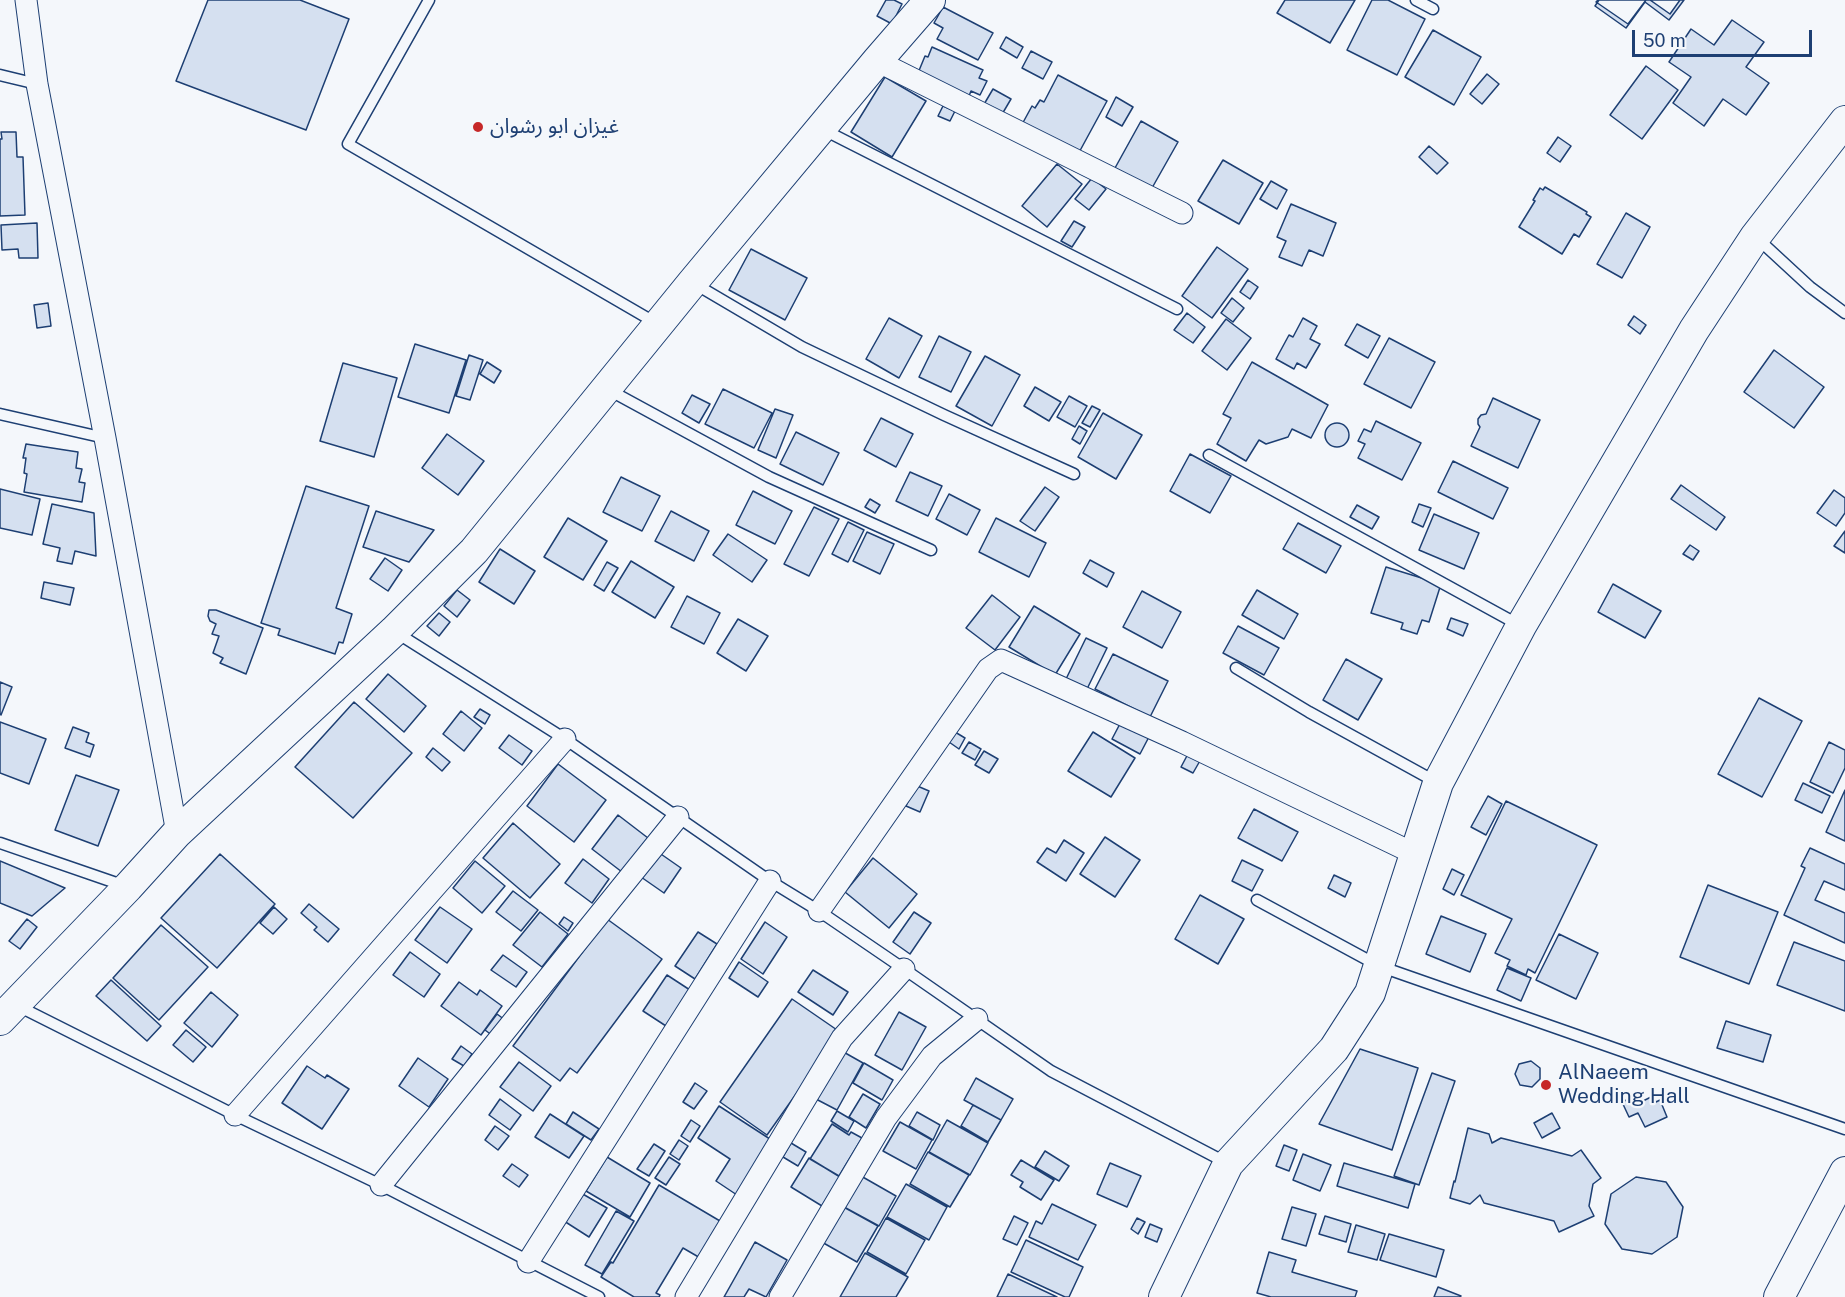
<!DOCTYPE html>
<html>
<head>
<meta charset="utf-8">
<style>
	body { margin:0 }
	#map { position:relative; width:1845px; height:1297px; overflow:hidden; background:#f4f7fb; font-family:"Public Sans",sans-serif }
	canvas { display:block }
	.scale { position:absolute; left:1632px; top:30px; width:180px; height:27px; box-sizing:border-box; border:3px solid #1d3f73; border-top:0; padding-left:8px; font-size:18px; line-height:21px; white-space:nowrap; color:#1d3f73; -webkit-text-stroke:4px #f4f7fb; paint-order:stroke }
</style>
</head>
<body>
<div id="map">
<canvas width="1845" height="1297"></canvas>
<div class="scale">50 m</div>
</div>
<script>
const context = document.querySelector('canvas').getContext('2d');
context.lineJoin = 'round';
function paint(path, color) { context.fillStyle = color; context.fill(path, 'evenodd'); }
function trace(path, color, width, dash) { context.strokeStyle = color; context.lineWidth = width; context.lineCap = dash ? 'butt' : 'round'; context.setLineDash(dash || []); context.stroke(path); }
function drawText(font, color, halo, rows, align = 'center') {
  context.font = font + ' "Public Sans","Noto Sans Arabic",sans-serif'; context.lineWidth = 4.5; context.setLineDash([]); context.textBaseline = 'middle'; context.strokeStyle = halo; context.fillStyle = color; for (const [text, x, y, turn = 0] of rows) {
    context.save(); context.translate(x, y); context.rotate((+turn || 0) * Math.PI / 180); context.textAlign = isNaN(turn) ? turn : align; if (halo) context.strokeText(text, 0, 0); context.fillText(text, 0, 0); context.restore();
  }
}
const building = new Path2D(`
	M208,0H300L349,19L306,130L176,81Z
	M886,0H894L902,4L892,24L877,16Z
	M1285,0H1355L1330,43L1277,13Z
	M1372,0H1388L1425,19L1397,75L1347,50Z
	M1598,0H1646L1628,24L1596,2Z
	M1599,0H1684L1669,20L1645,2L1626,28L1595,6Z
	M1650,0H1680L1670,14Z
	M943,7L993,33L978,60L937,39L943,28L934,23Z
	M1732,20L1764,42L1746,67L1769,83L1746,115L1723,99L1704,126L1673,103L1691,77L1669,62L1691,29L1714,45Z
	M1433,30L1481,57L1454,105L1405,77Z
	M1006,37L1023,47L1017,58L1000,48Z
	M932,47L983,70L979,78L987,81L980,95L971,91L969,96L918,73L925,56L928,57Z
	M1031,51L1052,62L1043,79L1022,68Z
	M1646,66L1678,90L1642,139L1610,115Z
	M1487,74L1499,84L1482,104L1470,94Z
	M1058,75L1107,101L1076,158L1020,128L1032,106L1035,108L1040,100L1044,102Z
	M885,77L926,101L892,157L851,132Z
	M993,89L1011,99L1001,116L983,106Z
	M1116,97L1133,107L1122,126L1106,117Z
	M943,106L955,111L950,121L938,116Z
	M1141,121L1178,142L1152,188L1115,168Z
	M1,132H16L17,157H23L25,215L0,216V139H2Z
	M1558,137L1571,146L1560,162L1547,153Z
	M1429,146L1448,163L1437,174L1419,157Z
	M1223,160L1263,183L1239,224L1198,201Z
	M1057,164L1082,184L1047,227L1022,206Z
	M1092,178L1106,189L1089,210L1075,199Z
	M1271,181L1287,190L1277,209L1260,199Z
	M1545,187L1587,212L1586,214L1591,217L1579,237L1574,234L1562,254L1519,227L1535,201L1533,200L1540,188L1543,190Z
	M1291,204L1336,223L1323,256L1309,250L1302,266L1279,257L1286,241L1277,237Z
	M1626,213L1650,227L1622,278L1597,264Z
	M1074,221L1085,227L1072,247L1061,241Z
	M37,223L38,258H19L18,249L2,250L1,225Z
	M1217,247L1248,269L1212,318L1182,296Z
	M751,249L807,278L785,320L729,290Z
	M1248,280L1258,287L1250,299L1240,292Z
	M1232,298L1244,308L1233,322L1221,313Z
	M48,303L51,326L37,328L34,305Z
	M1187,313L1205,327L1193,343L1174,330Z
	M1634,316L1646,325L1640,334L1628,325Z
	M889,318L922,336L899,378L866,359Z
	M1303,318L1317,326L1310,339L1320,344L1306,368L1297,363L1294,369L1276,359L1289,335L1293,337Z
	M1226,319L1251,338L1227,370L1202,351Z
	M1357,324L1380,336L1368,358L1345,345Z
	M939,336L971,352L951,392L919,377Z
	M1389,338L1435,362L1411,408L1364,384Z
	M415,344L466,360L449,413L398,397Z
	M1774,350L1824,387L1794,428L1744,392Z
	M469,355L483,360L470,400L456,396Z
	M985,356L1020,375L992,426L956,406Z
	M487,362L501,371L494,383L480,374Z
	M1252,362L1328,405L1311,438L1292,429L1288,437L1266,444L1259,440L1246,461L1217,444L1231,418L1223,414Z
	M343,363L397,378L374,457L320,441Z
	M1035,387L1061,402L1049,421L1024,406Z
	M723,389L772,413L754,448L705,424Z
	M692,395L710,404L699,423L682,413Z
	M1069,396L1087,406L1075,427L1057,417Z
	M1493,398L1540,420L1518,468L1471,446L1480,427L1478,424V419L1481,415L1486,414Z
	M1092,406L1100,410L1090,427L1082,423Z
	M775,409L793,415L776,458L758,450Z
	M1103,413L1142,435L1116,479L1078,457Z
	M881,418L913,434L896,467L864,450Z
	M1376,421L1421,443L1402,480L1358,458L1365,444L1358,441L1364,429L1371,432Z
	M1325 435a12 12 0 1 1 24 0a12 12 0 1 1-24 0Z
	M1079,426L1087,431L1080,444L1072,439Z
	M796,432L839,453L823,485L780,464Z
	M447,434L484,461L458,495L422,468Z
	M26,444L78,452L76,468L82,469L79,482L85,483L82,502L24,492L27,474L24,473L26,458H23Z
	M1190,454L1231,476L1210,513L1170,491Z
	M1453,461L1508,488L1493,519L1438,492Z
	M910,472L942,486L928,516L896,501Z
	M621,477L660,496L642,531L603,512Z
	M1681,485L1725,517L1716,530L1671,499Z
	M306,486L369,506L336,608L352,614L343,643L339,642L335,654L278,635L280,629L261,623Z
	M1045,487L1059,497L1035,531L1020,521Z
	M0,489L40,499L32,535L0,528Z
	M1834,490L1845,498V513L1836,526L1817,513Z
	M753,491L792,511L775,544L736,525Z
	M949,494L980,510L967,535L936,519Z
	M870,499L880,505L875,513L865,507Z
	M52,504L94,513L96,556L75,551L72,564L57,561L60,548L43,544Z
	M1419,504L1431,508L1423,527L1412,522Z
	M1357,505L1379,517L1372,529L1350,517Z
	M814,507L839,519L809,576L784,564Z
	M376,511L434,530L409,562L363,547Z
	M671,511L709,531L694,561L655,541Z
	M1434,514L1479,533L1464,569L1419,550Z
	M568,518L607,541L583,580L544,557Z
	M996,518L1046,543L1029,577L979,552Z
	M848,522L864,530L848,562L832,554Z
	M1298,523L1341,546L1326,573L1283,549Z
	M1845,531V553L1834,546Z
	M867,532L894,544L880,574L853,561Z
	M728,534L767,560L752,582L713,555Z
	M1690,545L1699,551L1693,560L1683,554Z
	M500,549L535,571L514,604L479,582Z
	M385,558L402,570L388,591L370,579Z
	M1090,560L1114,573L1107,587L1083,573Z
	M631,561L674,587L655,618L612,592Z
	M607,562L618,568L604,591L594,585Z
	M1386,567L1441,584L1429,622L1422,620L1417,634L1401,629L1403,623L1371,613Z
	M44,582L74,588L70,605L41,598Z
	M1613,584L1661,611L1645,638L1598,612Z
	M457,590L470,600L457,617L444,606Z
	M1257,590L1298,614L1284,639L1242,615Z
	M1142,591L1181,612L1162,648L1123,627Z
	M992,595L1020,617L995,650L966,628Z
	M687,596L720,613L704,644L671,627Z
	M1034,606L1080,634L1055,675L1009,647Z
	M209,610H216L263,628L246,674L220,663L223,658L213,653L219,636L212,634L216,624L210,621L208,616Z
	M439,613L450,622L439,636L427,626Z
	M1451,618L1468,624L1463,636L1447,629Z
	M738,619L768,636L746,671L717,653Z
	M1238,626L1279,648L1264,675L1223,653Z
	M1086,638L1107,648L1087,689L1066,679Z
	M1113,654L1168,681L1150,717L1095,689Z
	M1346,659L1382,679L1358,720L1323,700Z
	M388,674L426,706L404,732L366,699Z
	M0,682L12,687L1,715L0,714Z
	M1759,698L1802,721L1762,797L1718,774Z
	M354,702L412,753L353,818L295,767Z
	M480,709L490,715L485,724L474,717Z
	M461,711L482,728L464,751L443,734Z
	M1123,718L1151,733L1140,754L1112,739Z
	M0,722L46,739L29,784L0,773Z
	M73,727L89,733L86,742L94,745L90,757L65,748Z
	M955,732L965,738L959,749L949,742Z
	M1093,732L1135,758L1111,797L1068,771Z
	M509,735L532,751L522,765L499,748Z
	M969,742L981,749L975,760L962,753Z
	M1829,742L1845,750V768L1833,793L1810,782Z
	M433,748L450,762L442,771L426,757Z
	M984,751L998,759L989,773L975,765Z
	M1189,752L1201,759L1193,773L1181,767Z
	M558,764L606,800L574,842L527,806Z
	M76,775L119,790L98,846L55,830Z
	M1803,783L1830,796L1822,813L1795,800Z
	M915,785L929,791L920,812L906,806Z
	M1845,790V841L1826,832Z
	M1488,796L1502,804L1486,835L1471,827Z
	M1506,801L1597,845L1535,973L1528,969L1526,975L1507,966L1510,960L1495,953L1512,919L1461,895Z
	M1254,809L1298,832L1282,861L1238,838Z
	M618,815L648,838L622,872L592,849Z
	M513,823L560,864L530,898L483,858Z
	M1105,837L1140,860L1115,897L1080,874Z
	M1064,840L1084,853L1066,881L1037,862L1047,848L1056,853Z
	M1810,848L1845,864V890L1824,881L1815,900L1845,913V943L1784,915L1805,868L1801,866Z
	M658,852L681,868L664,893L641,877Z
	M220,854L275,904L217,968L161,918Z
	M873,858L917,894L889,928L845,892Z
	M583,859L609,879L592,903L565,883Z
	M1242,860L1263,870L1252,891L1232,881Z
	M0,861L65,888L32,916L0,903Z
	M475,861L505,886L482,913L453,888Z
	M1452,869L1464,875L1454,895L1443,889Z
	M1334,875L1351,883L1345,897L1328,888Z
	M1708,885L1778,912L1749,984L1680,957Z
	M513,891L538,910L521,931L496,912Z
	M1200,895L1244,919L1218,964L1175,939Z
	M309,904L339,929L328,942L314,930L317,927L301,913Z
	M274,907L287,919L273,934L260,923Z
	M440,907L472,929L447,963L415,940Z
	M540,912L568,934L542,967L513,945Z
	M914,912L931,923L910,954L893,942Z
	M1441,916L1486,934L1470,972L1426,954Z
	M564,917L573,923L568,931L559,924Z
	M27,919L37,927L20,949L9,941Z
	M607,919L662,959L577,1073L570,1068L560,1081L513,1046Z
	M765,922L787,937L763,974L741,959Z
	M161,925L208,967L159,1020L113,978Z
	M698,932L717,944L695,979L675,966Z
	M1559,934L1598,953L1576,999L1536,980Z
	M1794,942L1845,961V1011L1777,985Z
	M410,952L440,974L424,997L393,975Z
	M503,955L527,972L516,987L491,970Z
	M739,962L768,982L758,997L729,978Z
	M1507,968L1531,978L1521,1001L1497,990Z
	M813,970L848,992L833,1015L798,992Z
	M667,975L690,990L666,1026L643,1011Z
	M111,980L161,1026L147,1041L96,996Z
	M459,982L477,995L480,990L502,1006L481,1035L441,1006Z
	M211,992L238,1015L212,1047L184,1023Z
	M792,999L840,1032L767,1135L720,1102Z
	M899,1012L926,1027L902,1070L875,1055Z
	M497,1014L505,1020L493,1036L485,1030Z
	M1726,1021L1771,1035L1763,1062L1717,1048Z
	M186,1030L206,1047L193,1062L173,1045Z
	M461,1046L472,1054L464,1066L452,1059Z
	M1360,1049L1418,1068L1392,1150L1319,1124Z
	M840,1050L863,1063L837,1110L814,1098Z
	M418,1058L448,1079L429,1107L399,1086Z
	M1531,1061L1540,1068V1079L1532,1087L1520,1085L1515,1074L1519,1064Z
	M519,1062L551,1086L533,1111L500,1087Z
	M864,1063L893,1080L882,1100L853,1083Z
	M307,1066L325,1078L327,1075L349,1089L322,1129L282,1103Z
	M1432,1073L1455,1081L1419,1185L1394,1176Z
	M976,1078L1013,1099L1001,1120L964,1100Z
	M695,1083L707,1091L694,1109L683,1102Z
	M863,1094L880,1104L866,1128L849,1117Z
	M1640,1094L1643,1101L1653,1096L1656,1102L1660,1100L1667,1117L1645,1127L1638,1113L1629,1117L1622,1102Z
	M500,1099L521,1115L510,1130L489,1115Z
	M973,1105L1001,1120L988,1142L961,1126Z
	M719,1106L773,1141L737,1195L716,1181L730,1159L698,1138Z
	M837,1111L854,1121L848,1132L831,1121Z
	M573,1112L599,1129L591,1140L566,1124Z
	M917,1112L940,1125L933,1140L909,1126Z
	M1552,1113L1560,1128L1542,1138L1534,1123Z
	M550,1114L584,1136L569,1158L535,1137Z
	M691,1120L700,1126L690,1142L681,1136Z
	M947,1120L988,1143L970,1175L929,1152Z
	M900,1122L932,1140L916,1169L883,1151Z
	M832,1124L849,1135L851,1132L862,1138L839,1176L810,1159Z
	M495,1126L509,1136L498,1150L485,1140Z
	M1468,1128L1489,1134L1492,1143L1501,1138L1572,1156L1581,1150L1601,1178L1593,1184L1589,1206L1594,1216L1559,1232L1554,1221L1484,1203L1480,1195L1470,1204L1450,1198L1454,1181L1455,1182Z
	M679,1140L688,1146L679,1160L670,1154Z
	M791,1143L806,1152L798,1166L783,1157Z
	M654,1144L665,1151L649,1176L637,1169Z
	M1284,1145L1297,1150L1289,1171L1276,1166Z
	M1045,1151L1069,1166L1059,1181L1035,1167Z
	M928,1152L969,1175L950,1207L910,1184Z
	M1303,1154L1331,1165L1320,1191L1293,1180Z
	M607,1157L650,1183L630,1217L586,1191Z
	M669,1157L680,1164L666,1185L655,1178Z
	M809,1158L840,1177L822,1206L791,1187Z
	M1021,1160L1054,1180L1041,1200L1020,1187L1023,1182L1011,1175Z
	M1110,1163L1141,1176L1127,1207L1097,1194Z
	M1344,1163L1415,1184L1408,1208L1337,1186Z
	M512,1164L528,1175L519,1187L503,1176Z
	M861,1176L896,1196L879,1226L844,1207Z
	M1636,1177L1666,1182L1683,1207L1677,1237L1652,1254L1622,1249L1605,1224L1611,1194Z
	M906,1184L947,1207L929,1240L887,1217Z
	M659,1185L720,1221L709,1239L702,1259L683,1248L656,1293L660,1295L659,1297H634L601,1277L611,1262L613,1263Z
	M581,1193L607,1208L589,1237L564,1221Z
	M1052,1204L1096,1225L1078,1260L1029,1237L1036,1221L1042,1224Z
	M840,1205L878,1226L857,1262L820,1241Z
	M1292,1207L1316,1214L1306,1246L1282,1239Z
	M616,1211L634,1221L602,1274L585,1265Z
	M1014,1216L1028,1223L1017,1245L1003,1239Z
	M1325,1216L1351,1224L1346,1242L1319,1234Z
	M886,1218L925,1240L906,1274L867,1252Z
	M1137,1218L1145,1222L1138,1234L1131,1229Z
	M1150,1224L1162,1229L1157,1242L1145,1237Z
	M1356,1225L1385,1234L1377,1260L1348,1252Z
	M1389,1234L1444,1250L1436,1277L1380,1260Z
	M1026,1240L1083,1267L1069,1297H1065L1011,1272Z
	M755,1242L787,1260L766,1297L749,1289L744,1297H724Z
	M1269,1252L1296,1260L1292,1272L1357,1291L1355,1297H1271L1257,1293Z
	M865,1253L908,1277L896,1297H840Z
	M1008,1274L1057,1297H997Z
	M1438,1287L1461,1296L1460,1297H1434Z`);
paint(building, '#d5e0f0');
trace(building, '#1d3f73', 1.5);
const lane = new Path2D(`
	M429,0L348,144L656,323
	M1416,0L1433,9
	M0,75L37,84
	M824,130L1177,309
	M1758,239L1810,287L1845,313
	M695,284L802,347L944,415L1074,474
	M609,390L769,477L931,550
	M0,414L105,438
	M1209,455L1519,625
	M397,633L565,739L770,881L819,911L904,969L1051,1071L1227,1163
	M1236,668L1309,712L1438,783
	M0,843L125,886
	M1257,900L1379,966L1845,1129
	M18,1006L235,1115L381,1185L599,1297`);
const street = new Path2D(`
	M26,0L37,84L105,438L177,833
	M877,61L1182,213
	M819,911L988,669L1001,660L1182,742L1415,854
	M235,1115L565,739
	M381,1185L678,817
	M528,1262L770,881
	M686,1297L842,1038L904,969
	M780,1297L886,1118L932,1056L977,1019`);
const secondary = new Path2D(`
	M0,1020L128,887L177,833L394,631L474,551L692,283L877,61L930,0
	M1164,1297L1228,1164L1334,1049L1370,993L1438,783L1521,626L1694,330L1755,237L1845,121
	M1779,1297L1845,1172`);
trace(lane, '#1d3f73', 13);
trace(street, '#1d3f73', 23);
trace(secondary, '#1d3f73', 32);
trace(lane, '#f4f7fb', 10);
trace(street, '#f4f7fb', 21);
trace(secondary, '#f4f7fb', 30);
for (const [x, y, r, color] of [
	[478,127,6,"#c62828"],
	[1546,1085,6,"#c62828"]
]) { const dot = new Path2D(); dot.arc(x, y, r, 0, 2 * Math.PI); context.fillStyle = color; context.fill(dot); trace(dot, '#f4f7fb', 2); }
drawText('21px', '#1d3f73', '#f4f7fb', [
	["غيزان ابو رشوان",490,127],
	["AlNaeem",1558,1073],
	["Wedding Hall",1558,1097]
], 'left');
</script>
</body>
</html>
